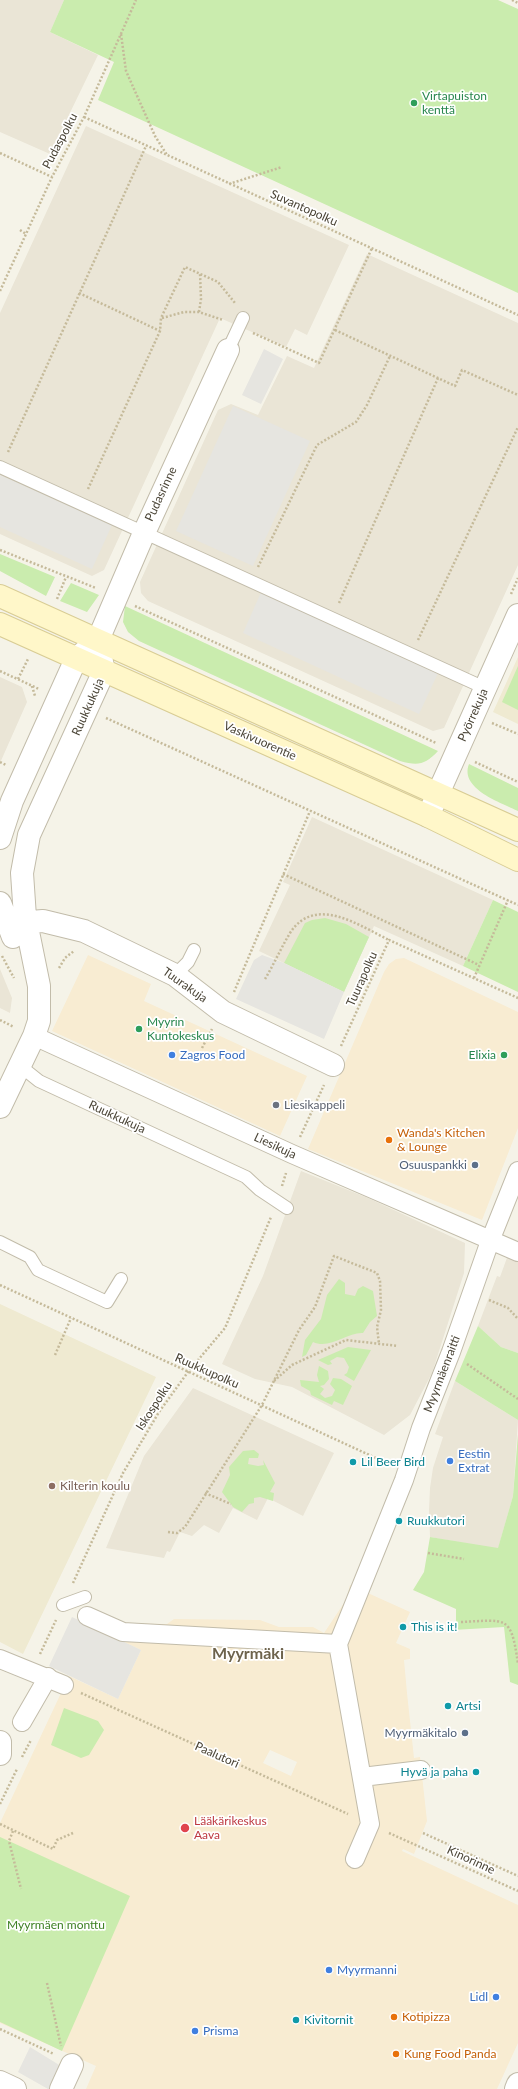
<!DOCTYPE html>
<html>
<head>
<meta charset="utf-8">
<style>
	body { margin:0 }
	canvas { display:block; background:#f5f3e8 }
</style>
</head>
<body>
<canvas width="518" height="2089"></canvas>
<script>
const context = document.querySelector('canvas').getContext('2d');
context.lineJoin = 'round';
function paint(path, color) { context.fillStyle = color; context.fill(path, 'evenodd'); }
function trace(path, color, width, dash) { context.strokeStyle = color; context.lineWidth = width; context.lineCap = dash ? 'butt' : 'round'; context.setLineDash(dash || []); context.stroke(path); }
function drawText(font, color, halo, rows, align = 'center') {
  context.font = font + ' Lato,sans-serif'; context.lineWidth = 3.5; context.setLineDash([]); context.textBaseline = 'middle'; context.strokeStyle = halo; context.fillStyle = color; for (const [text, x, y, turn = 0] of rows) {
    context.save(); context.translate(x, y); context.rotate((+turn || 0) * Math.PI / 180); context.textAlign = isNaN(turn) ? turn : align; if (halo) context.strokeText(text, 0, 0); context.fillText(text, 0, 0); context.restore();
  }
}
paint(new Path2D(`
	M0,0H64L50,32L98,55L50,154L0,132Z
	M86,126L349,245L307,335L295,329L286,347L220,318L104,570L92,576L0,534V313Z
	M367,254L518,323V565L444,728L433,731L148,601L141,593L140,582L218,410L231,404L258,415L287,356L314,368Z
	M0,677L22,687L27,702L0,763Z
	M312,817L493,900L463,966L374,926L344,992L259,951L290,885L283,882Z
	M0,969L12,998L10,1013L0,1008Z
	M301,1171L368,1198L465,1243L464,1273L432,1373L410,1415L384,1435L292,1387L255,1379L222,1364L263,1276Z
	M508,1255L518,1259V1353L501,1347L478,1326L497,1276L500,1277Z
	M455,1381L518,1420L513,1496L498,1549L430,1537L429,1511L430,1488L433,1468L443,1437L435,1434Z
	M193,1388L334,1453L303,1516L268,1498L257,1520L233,1508L219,1533L204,1525L192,1536L180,1532L170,1552L167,1551L164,1558L106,1548L144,1456Z`), '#eae5d6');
paint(new Path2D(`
	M88,955L151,984L144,1001L307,1076L280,1136L52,1031Z
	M404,958L518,1012V1128L482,1220L308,1149L384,972L389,964L396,959Z
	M350,1585L410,1612L396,1643L410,1649V1659L404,1660L407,1693L414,1758L420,1757L427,1821L414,1854L403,1849L402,1851L518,1905V2043L497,2089H86L96,2066L0,2023V1823L69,1676L118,1699L141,1650L84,1623L167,1624L174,1619L260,1620L279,1627H313L324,1633L346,1600ZM270,1750L297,1762L291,1776L263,1763Z`), '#f8ecd2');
paint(new Path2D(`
	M518,657V724L493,712Z
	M0,1304L156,1377L23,1654L0,1642Z`), '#efead1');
paint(new Path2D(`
	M64,0H498L518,9V293L98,100L114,62L50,32Z
	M0,554L55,577L46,596L0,571Z
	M71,583L99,595L87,612L60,601Z
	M125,606L438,751C425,765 418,766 400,761L139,641L128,632L123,622Z
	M518,666V710L502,702Z
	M469,764L518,788V811C502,803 459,789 469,764Z
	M493,900L518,912V992L463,966Z
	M325,918L346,924L369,937L344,992L284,963L305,923L312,920Z
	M339,1279L345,1283V1294L355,1296L358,1289L363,1286L373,1291L377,1316L370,1322L363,1333C347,1332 330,1350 313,1342L306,1355L302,1357L305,1340L321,1319L327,1295Z
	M478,1326L501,1347L518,1353V1420L455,1381Z
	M348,1347L371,1350L354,1381L344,1375L347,1373L349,1367L344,1358L337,1357L330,1361L332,1364L328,1365L318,1360Z
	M319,1366L328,1371L329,1379L324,1385L320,1386L324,1389L320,1394L325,1398L332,1396L335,1390L330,1384L333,1378L341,1379L352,1386L343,1405L334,1401L332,1405L311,1395L310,1391L301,1386L300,1380L319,1382L317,1375Z
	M518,1434V1685L510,1682L504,1627L453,1630L456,1625V1609L413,1590L424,1572L430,1537L498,1548L513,1496Z
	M254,1450L259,1454L258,1458H249L248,1464L258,1466L264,1465L263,1460L275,1483L270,1492L274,1493L273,1501L260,1497L254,1498V1503L249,1504L242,1512L233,1507L222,1492L230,1475L229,1467L243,1451Z
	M64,1708L98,1721L104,1730L89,1755L81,1758L51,1745Z
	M0,1837L130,1896L62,2051L0,2022Z`), '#caecae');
paint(new Path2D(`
	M264,349L283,359L261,404L242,395Z
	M233,406L310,441L253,566L176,531Z
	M0,475L112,525L92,569L0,527Z
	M262,590L439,671L419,714L243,633Z
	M262,955L284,963L344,992L324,1039L236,999L254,960Z
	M72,1617L141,1650L118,1699L49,1666Z
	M30,2047L69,2071L61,2089H48L18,2072Z`), '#e6e5e0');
const service = new Path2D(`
	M228,350L243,318
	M0,467L485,688
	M175,975L188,962L194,950
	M19,1065L39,1081L246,1177L260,1190L287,1208
	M0,1242L30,1257L38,1270L107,1302L121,1279
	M63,1605L85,1597`);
const pedestrian = new Path2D(`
	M34,1036L292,1154L518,1252
	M87,1616L123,1632L338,1644
	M0,1659L64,1685
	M22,1722L48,1677
	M362,1777L421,1770
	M355,1859L370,1824L338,1644L404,1480L421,1428L451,1352L490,1241L518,1171`);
const minor = new Path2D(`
	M428,816L518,615
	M0,838L12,801L76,659L98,640L144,533L228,350
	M0,903L13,937
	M7,924L43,921L84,931L175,975L223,1012L333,1065
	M0,1107L34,1036L39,1021V986L25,917L22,873L29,835L104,671L100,653
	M0,1742V1754
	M0,2082L15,2089
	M61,2089L72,2065
	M516,2089L518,2084`);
const secondary = new Path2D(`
	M0,596L518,830
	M0,624L428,816L518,860`);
trace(service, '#c2bcaa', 14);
trace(pedestrian, '#c2bcaa', 20);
trace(minor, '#c2bcaa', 24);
trace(secondary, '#d9cd95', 24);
trace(new Path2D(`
	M512,0L518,3
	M121,34L126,71L155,136L167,155
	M84,117L518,315
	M0,153L52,177
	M229,184L282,167
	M20,230L26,234
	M0,291L52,177L84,117L136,0
	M79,293L160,331
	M199,312L201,299L200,273
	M162,318L184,312H199L223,320
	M335,330L455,386L462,370L518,395
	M253,333L319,363L372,248
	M8,452L146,146
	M88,489L160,331L161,318L185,267L218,282L235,303
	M0,550L96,588
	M258,567L317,445L356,422L367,405L390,356
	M511,594L518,578
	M57,599L66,577
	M339,603L438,378
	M135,606L436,743
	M418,640L518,427
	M0,671L39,689
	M18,679L28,659
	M32,686L35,696
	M106,718L518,905
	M492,723L518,734
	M0,762L6,765
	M475,762L518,782
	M283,874L479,965
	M2,956L14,978
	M59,968L65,958L74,951
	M474,978L508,900
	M265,979C274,964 281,948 290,933C315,894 360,926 389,940
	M234,992L310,811
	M0,1020L14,1027
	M341,1046L389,940L518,998
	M202,1048L212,1029
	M300,1137L324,1085
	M282,1186L286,1173
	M0,1285L389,1464
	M489,1300L508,1308L518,1319
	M55,1355L71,1318
	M467,1364L518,1399
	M274,1381L292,1365L346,1340L398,1346
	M205,1493L231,1504
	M168,1532L177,1533L185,1527L262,1405L299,1330L315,1307L334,1256L377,1273L380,1281L381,1310L377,1327L379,1344
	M428,1553L464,1559
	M73,1583L123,1473L159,1412L188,1372L225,1328L271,1217
	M461,1622C507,1620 511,1614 518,1664
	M40,1654L56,1620
	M81,1693L348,1814
	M22,1757L31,1740
	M0,1804L17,1769
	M0,1824L53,1849L57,1840L73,1833
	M13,1831L9,1841L21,1889
	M389,1833L518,1891
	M423,1833L518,1876
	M47,1983L61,2046
	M0,2029L54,2054`), '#c5ba9a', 2.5, [2, 2]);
trace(service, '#fff', 12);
trace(pedestrian, '#fff', 18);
trace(minor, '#fff', 22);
trace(secondary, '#fff7c9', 22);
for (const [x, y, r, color] of [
	[414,103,4,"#2e9e5b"],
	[139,1029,4,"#2e9e5b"],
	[172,1055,4,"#3f7fe0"],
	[504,1055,4,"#2e9e5b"],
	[276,1105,4,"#6b7280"],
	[389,1140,4,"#e8710a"],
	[475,1165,4,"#5c6f8a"],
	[450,1461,4,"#3f7fe0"],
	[353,1462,4,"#0f9aa8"],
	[52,1486,4,"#8d6e63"],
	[399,1521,4,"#0f9aa8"],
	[403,1627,4,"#0f9aa8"],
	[448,1706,4,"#0f9aa8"],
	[465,1733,4,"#5c6f8a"],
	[476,1772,4,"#0f9aa8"],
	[185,1828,5,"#e0444e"],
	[329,1970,4,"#3f7fe0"],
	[496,1997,4,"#3f7fe0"],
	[394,2017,4,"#e8710a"],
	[296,2020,4,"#0f9aa8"],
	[195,2031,4,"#3f7fe0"],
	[396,2054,4,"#e8710a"]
]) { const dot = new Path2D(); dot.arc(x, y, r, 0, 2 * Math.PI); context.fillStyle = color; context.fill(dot); trace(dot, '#fff', 1.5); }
drawText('12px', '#27864d', '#fff', [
	["Virtapuiston",422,96],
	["kenttä",422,110],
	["Myyrin",147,1022],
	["Kuntokeskus",147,1036],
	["Elixia",496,1055,"right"]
], 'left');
drawText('12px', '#4a4436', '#fff', [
	["Pudaspolku",60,141,-62],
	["Suvantopolku",304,208,24],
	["Pudasrinne",161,494,-65],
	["Ruukkukuja",88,707,-66],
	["Pyörrekuja",473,715,-66],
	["Vaskivuorentie",260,741,24],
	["Tuurapolku",362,979,-66],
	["Tuurakuja",185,985,35],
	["Ruukkukuja",117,1117,25],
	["Liesikuja",275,1146,25],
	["Ruukkupolku",207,1371,24],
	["Myyrmäenraitti",442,1374,-69],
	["Iskospolku",154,1406,-57],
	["Paalutori",217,1755,24],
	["Kinorinne",471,1860,25]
]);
drawText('12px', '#366cbe', '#fff', [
	["Zagros Food",180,1055],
	["Eestin",458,1454],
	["Extrat",458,1468],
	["Myyrmanni",337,1970],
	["Lidl",488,1997,"right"],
	["Prisma",203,2031]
], 'left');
drawText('12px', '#5b616d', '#fff', [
	["Liesikappeli",284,1105]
], 'left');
drawText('12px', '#c56008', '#fff', [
	["Wanda's Kitchen",397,1133],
	["& Lounge",397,1147],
	["Kotipizza",402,2017],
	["Kung Food Panda",404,2054]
], 'left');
drawText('12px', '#4e5e75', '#fff', [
	["Osuuspankki",467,1165],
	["Myyrmäkitalo",457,1733]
], 'right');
drawText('12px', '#0d838f', '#fff', [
	["Lil Beer Bird",361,1462],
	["Ruukkutori",407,1521],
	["This is it!",411,1627],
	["Artsi",456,1706],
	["Hyvä ja paha",468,1772,"right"],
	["Kivitornit",304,2020]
], 'left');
drawText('12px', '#785e54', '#fff', [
	["Kilterin koulu",60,1486]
], 'left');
drawText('12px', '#be3a42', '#fff', [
	["Lääkärikeskus",194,1821],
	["Aava",194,1835]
], 'left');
drawText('12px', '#3e8124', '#fff', [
	["Myyrmäen monttu",56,1925]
]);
drawText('bold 16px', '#6d634c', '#fff', [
	["Myyrmäki",248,1654]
]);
</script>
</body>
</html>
